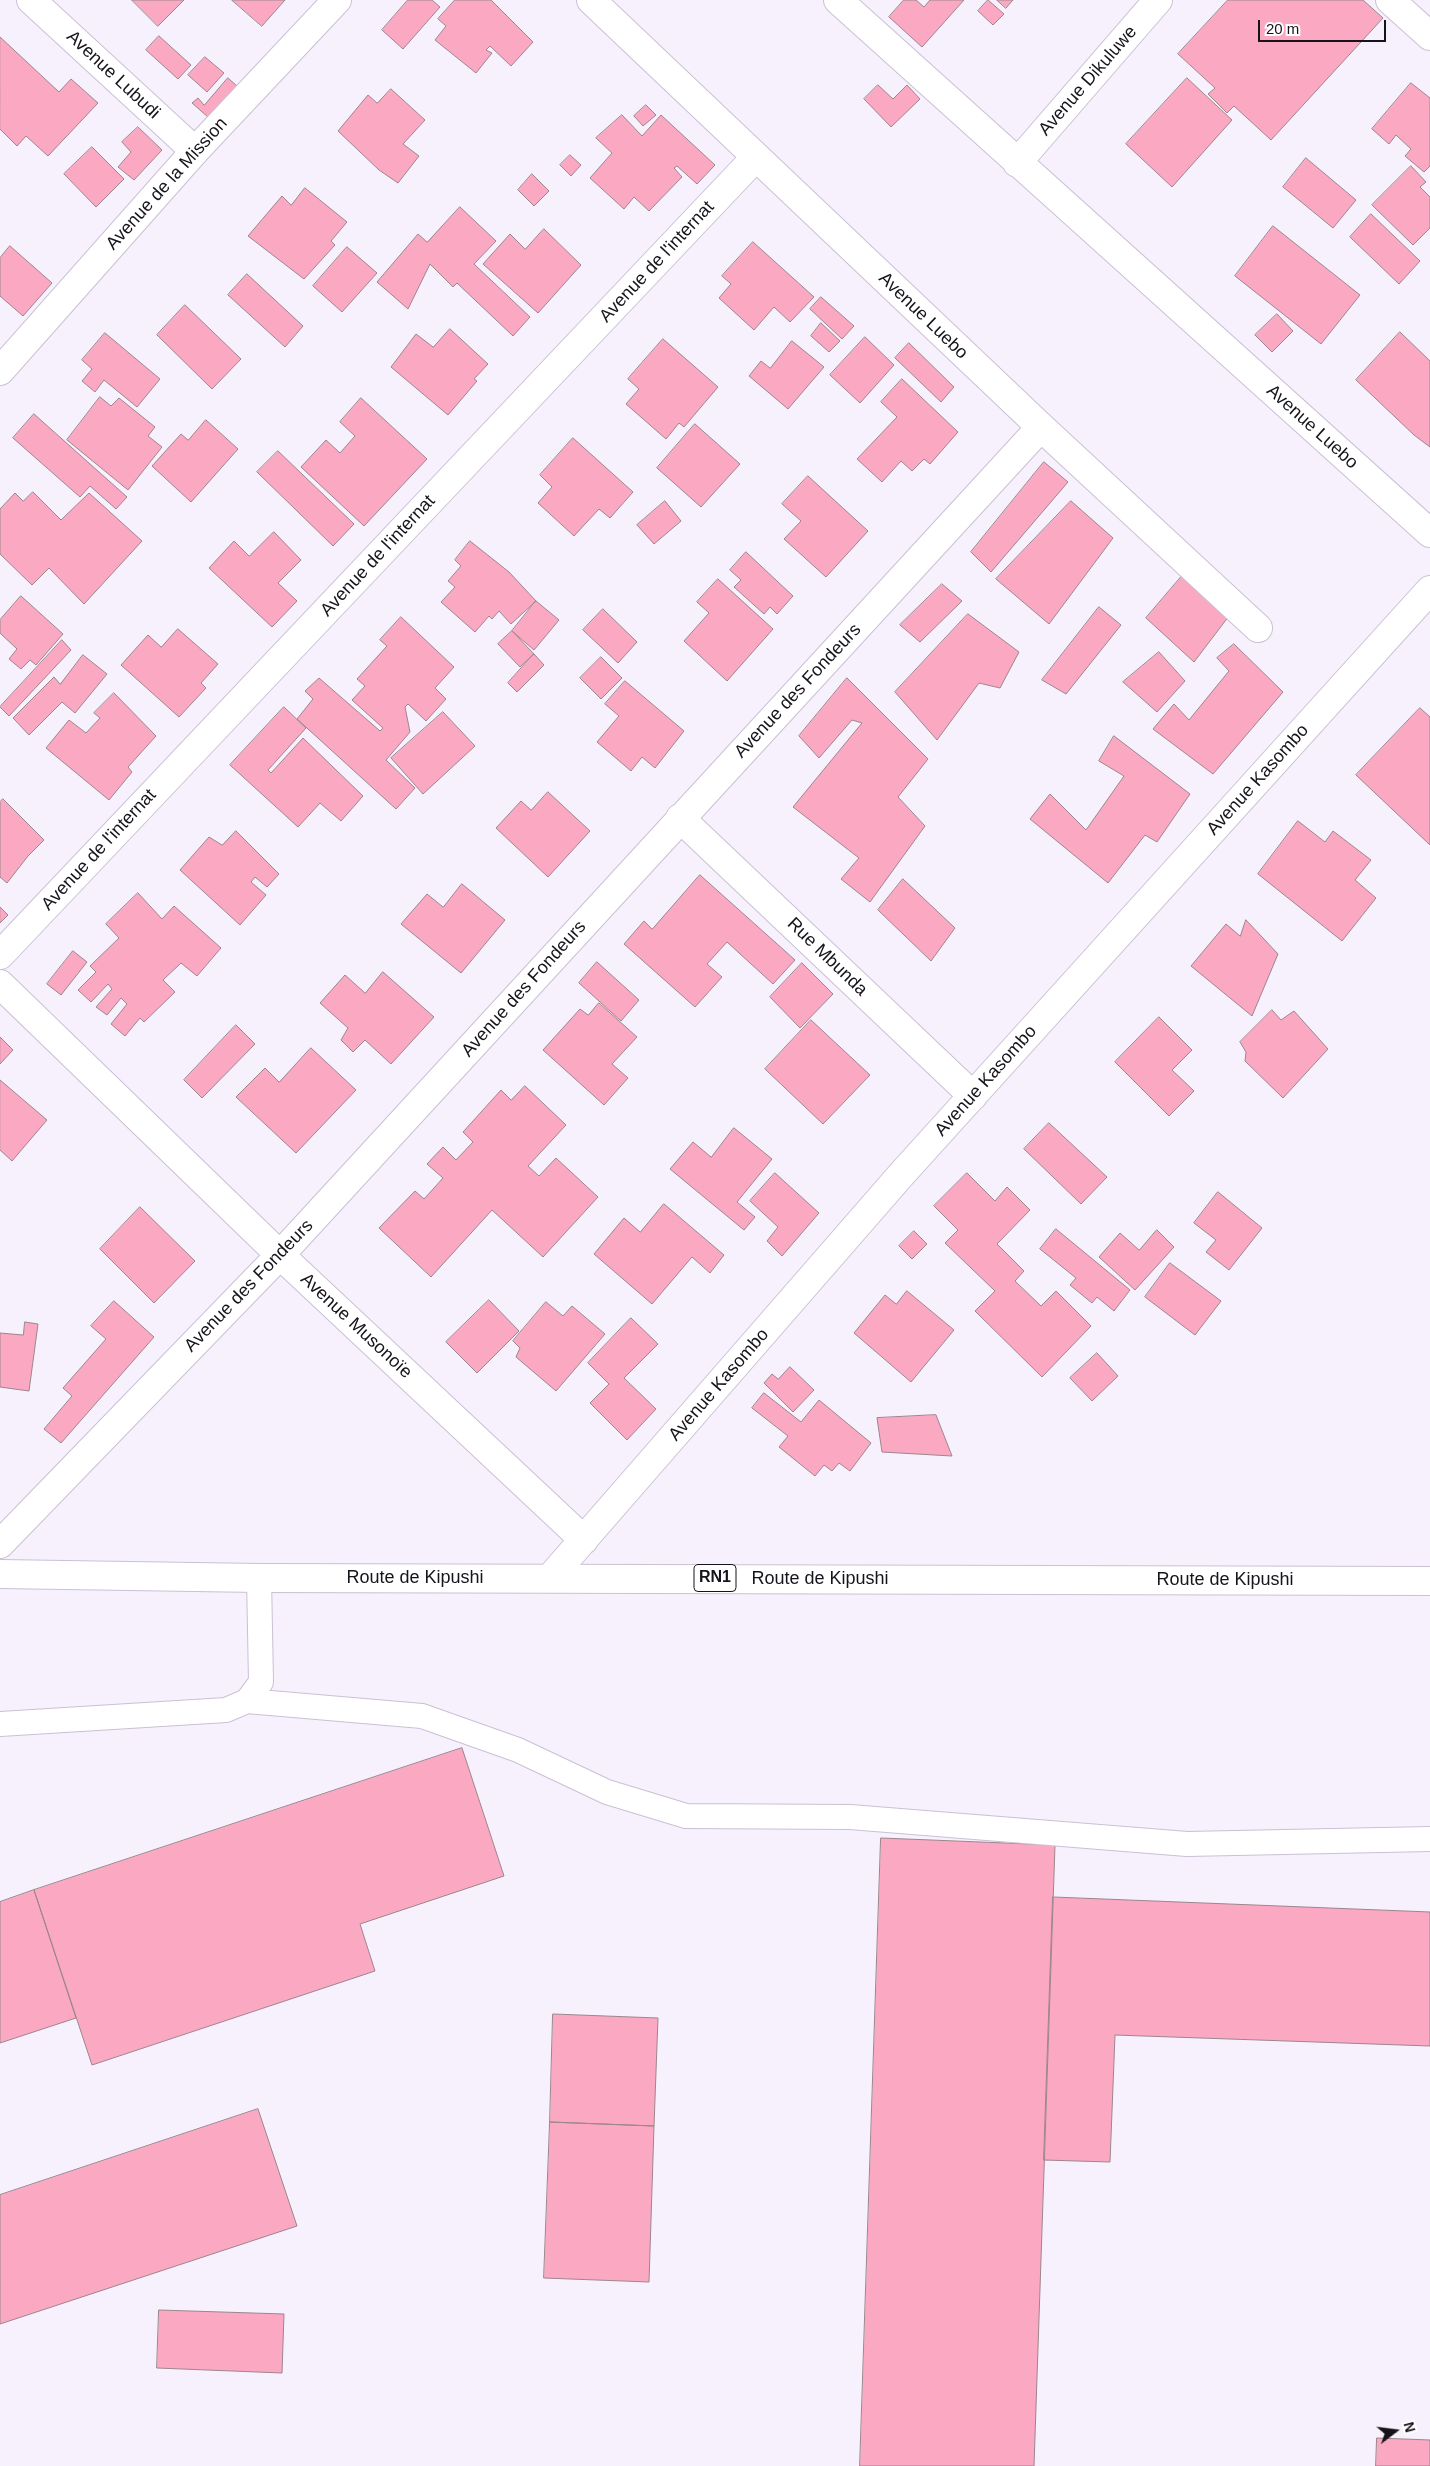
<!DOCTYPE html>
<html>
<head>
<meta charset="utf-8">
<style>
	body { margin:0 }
	#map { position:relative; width:1430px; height:2466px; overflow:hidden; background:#f7f0fd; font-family:Arial,sans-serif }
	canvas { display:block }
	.north { position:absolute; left:1370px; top:2406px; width:50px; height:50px; -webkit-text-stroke:4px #fff; paint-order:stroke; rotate:75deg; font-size:14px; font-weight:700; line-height:20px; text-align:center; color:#17131a }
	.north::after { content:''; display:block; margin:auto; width:18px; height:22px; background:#17131a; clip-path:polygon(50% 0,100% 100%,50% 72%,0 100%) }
	.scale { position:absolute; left:1258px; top:20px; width:128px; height:22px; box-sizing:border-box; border:2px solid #17131a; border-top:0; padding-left:6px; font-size:15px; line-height:18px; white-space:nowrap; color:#17131a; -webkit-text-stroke:4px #fff; paint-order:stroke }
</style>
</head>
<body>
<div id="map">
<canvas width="1430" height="2466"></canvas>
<div class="north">N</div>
<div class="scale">20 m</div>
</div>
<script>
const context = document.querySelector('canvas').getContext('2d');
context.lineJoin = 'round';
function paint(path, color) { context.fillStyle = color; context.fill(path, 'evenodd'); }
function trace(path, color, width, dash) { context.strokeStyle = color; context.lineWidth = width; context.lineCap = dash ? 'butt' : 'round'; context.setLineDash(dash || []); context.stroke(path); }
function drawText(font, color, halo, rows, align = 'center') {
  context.font = font + ' Arial,sans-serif'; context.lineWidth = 4; context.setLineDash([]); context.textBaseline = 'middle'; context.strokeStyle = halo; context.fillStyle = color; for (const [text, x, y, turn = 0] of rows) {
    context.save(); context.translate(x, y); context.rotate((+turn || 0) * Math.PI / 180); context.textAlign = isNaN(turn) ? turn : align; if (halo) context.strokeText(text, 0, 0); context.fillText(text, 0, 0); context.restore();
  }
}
const building = new Path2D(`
	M132,0H184L158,26Z
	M232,0H285L262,26Z
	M408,0H432L440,7L403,49L382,30Z
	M455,0H491L533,42L511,66L490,46L486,50L492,53L476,73L435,40L446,26L438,19Z
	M904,0H916L924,7L930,0H964L922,47L889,17Z
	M988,0L1004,14L993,25L978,11Z
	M997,0H1013L1006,8Z
	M1228,0H1363L1383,18L1271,140L1234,106L1227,113L1208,94L1215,88L1178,54Z
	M159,36L191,65L178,79L146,50Z
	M0,37L59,92L71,79L98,103L48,156L26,136L17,146L0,129Z
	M205,57L224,73L207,92L188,75Z
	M228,78L237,86L209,118L192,103L198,98L204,105Z
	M1187,78L1232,120L1172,187L1126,144Z
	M1411,83L1430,98V166L1424,172L1405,156L1411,149L1396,135L1389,144L1372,129Z
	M878,85L893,99L907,85L920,99L891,127L864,99Z
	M391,89L425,120L403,144L419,156L398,183L379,170L338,131L368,95L377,103Z
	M646,105L656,115L643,126L634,116Z
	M622,115L642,136L661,115L715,165L697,184L677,166L674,168L682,177L649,211L634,197L624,209L590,178L612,153L596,138Z
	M138,127L162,150L134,180L118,167L131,152L122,142Z
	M92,147L124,179L96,207L64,174Z
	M570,155L581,165L571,176L560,165Z
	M1306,158L1356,200L1333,228L1283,187Z
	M1411,166L1426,182L1420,187L1430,197V228L1413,245L1372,205Z
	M532,174L549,191L534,206L518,190Z
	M305,188L347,222L331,241L335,245L304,279L248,236L282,196L291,205Z
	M460,207L496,241L474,264L530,317L513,336L457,283L453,287L430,264L408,309L377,282L418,234L427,242Z
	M1371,214L1420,261L1399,284L1350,237Z
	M1273,226L1360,295L1321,344L1235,276Z
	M544,229L581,265L538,313L483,264L510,234L525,249Z
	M753,242L814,297L790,322L774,307L754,330L719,298L731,284L722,276Z
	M10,246L52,283L23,316L0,296V258Z
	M347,247L377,273L342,312L313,286Z
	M247,274L303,326L285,347L228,295Z
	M821,297L854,326L842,339L810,309Z
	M185,305L241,359L212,389L157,335Z
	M1277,314L1293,331L1272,352L1255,335Z
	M821,323L840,341L829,352L811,336Z
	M450,329L488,364L474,379L477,381L448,415L391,367L416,334L433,347Z
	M1400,332L1430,361V447L1414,435L1356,380Z
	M105,333L160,379L137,407L104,380L95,392L82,381L92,369L82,360Z
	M865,337L894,365L860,403L830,375Z
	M663,339L718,387L684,427L679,423L666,439L626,404L639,389L628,379Z
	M792,341L824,367L788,409L749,376L761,361L770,368Z
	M909,343L954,387L941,402L895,358Z
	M902,379L958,432L930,464L924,459L912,471L901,461L882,482L857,459L897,417L881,402Z
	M100,397L111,406L119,398L155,427L148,436L162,447L128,490L67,440Z
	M361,398L427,459L364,526L301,467L326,440L340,453L355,436L340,422Z
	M34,414L127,497L116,509L90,486L80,497L13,438Z
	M206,420L238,449L191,502L152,466L181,434L188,440Z
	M695,424L740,464L701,507L657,468Z
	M573,438L633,492L610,518L599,509L574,536L538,503L552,487L540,475Z
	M278,451L354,524L333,546L257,472Z
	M1044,462L1068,482L991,572L971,552Z
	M808,476L868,531L826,577L784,539L801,521L782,504Z
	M33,492L61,520L89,493L142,541L84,604L49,568L32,585L0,554V509L15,493L23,501Z
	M665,501L681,521L654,544L637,525Z
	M1071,501L1113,538L1049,624L996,579Z
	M274,532L301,560L278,583L297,601L272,627L209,568L234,541L249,556Z
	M470,541L509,572L536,601L511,624L499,611L492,619L489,616L475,632L441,602L455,587L448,581L461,566L455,560Z
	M746,552L793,596L777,614L770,607L764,614L734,587L741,580L730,570Z
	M1182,576L1229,616L1194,662L1146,618Z
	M718,579L773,629L727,681L684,641L709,613L697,602Z
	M942,584L962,601L920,642L900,625Z
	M21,596L63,634L36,665L30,660L21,669L9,659L17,649L0,633V620Z
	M536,601L559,620L534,650L512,631Z
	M1099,607L1121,625L1066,694L1042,680Z
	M603,609L637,642L618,663L583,630Z
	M968,614L1019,652L1000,688L979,683L937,740L895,692Z
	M401,617L454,667L435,688L446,699L426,721L408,704L405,707L410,732L386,760L415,788L396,809L297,719L313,699L305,691L319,678L380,731L383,728L352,700L365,686L357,679L387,646L380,640Z
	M178,629L218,664L201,683L206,688L179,717L121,665L148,635L161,647Z
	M512,631L534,654L520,667L498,644Z
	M62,640L71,650L9,716L0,707Z
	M1234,644L1283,692L1213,774L1153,729L1174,704L1189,720L1229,671L1217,658Z
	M1159,652L1185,681L1157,712L1123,682Z
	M534,654L544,665L517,692L508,683Z
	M83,655L107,674L75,713L62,702L29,735L13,718L54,677L60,684Z
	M601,657L622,678L601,699L580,678Z
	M847,678L928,759L898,797L925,826L870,902L841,879L859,858L793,807L862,723L852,720L819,758L799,736Z
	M625,681L684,731L655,768L642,757L631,771L597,742L619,716L605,704Z
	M114,693L156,736L128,767L132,772L109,800L46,748L69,720L86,733L100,718L94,713Z
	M284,707L306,728L268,770L271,773L303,738L363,796L341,821L320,803L298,827L230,765Z
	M1420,708L1430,717V845L1356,775Z
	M443,712L475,746L423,794L391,758Z
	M1114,736L1190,794L1157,842L1145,835L1108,883L1030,819L1050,794L1086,830L1124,776L1099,761Z
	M548,792L590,831L548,877L496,828L521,801L531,810Z
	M3,799L44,840L28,856L7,883L0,877V802Z
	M1298,821L1325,842L1333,831L1371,860L1355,880L1376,898L1342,941L1258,874Z
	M236,831L279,874L267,887L255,877L251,882L266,895L240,925L180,870L209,837L222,845Z
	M700,875L795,960L773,984L727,942L707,964L722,977L695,1007L624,944L644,921L652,929Z
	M903,879L955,928L931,961L878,910Z
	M462,884L505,920L461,973L401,924L427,894L443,907Z
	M138,893L162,919L174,906L221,948L197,976L181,963L163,980L175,992L144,1022L140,1018L125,1036L111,1024L127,1004L121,998L107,1015L96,1007L112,989L108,984L91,1002L78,990L96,972L90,966L119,938L106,924Z
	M0,907L8,915L0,923Z
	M1246,920L1278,954L1252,1016L1191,966L1226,924L1240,936Z
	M73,951L87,962L61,995L47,984Z
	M597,962L639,1000L621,1021L579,983Z
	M802,963L833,994L800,1028L770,997Z
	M383,972L434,1017L391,1064L365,1040L353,1052L341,1040L348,1028L320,1003L345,975L365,993Z
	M599,1003L637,1037L612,1064L628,1078L604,1105L543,1050L580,1009L588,1015Z
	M1272,1010L1281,1020L1294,1011L1328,1049L1283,1098L1245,1061L1246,1052L1240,1042Z
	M1159,1017L1192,1050L1172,1070L1194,1091L1169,1116L1115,1062Z
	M811,1020L870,1075L823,1124L765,1069Z
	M236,1025L255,1044L202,1098L184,1080Z
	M0,1037L13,1050L0,1064Z
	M311,1048L356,1090L296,1153L236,1097L265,1068L279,1082Z
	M0,1080L47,1120L12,1161L0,1150Z
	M525,1086L566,1125L528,1166L539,1176L556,1158L598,1197L543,1257L492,1210L431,1277L379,1228L415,1191L424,1199L443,1178L427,1164L443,1147L456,1160L473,1142L463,1132L501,1090L511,1100Z
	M1049,1123L1107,1177L1081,1204L1024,1149Z
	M734,1128L772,1159L737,1202L755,1217L744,1230L670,1169L693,1142L711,1157Z
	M775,1173L819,1213L782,1256L767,1241L778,1227L750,1201Z
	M967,1173L995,1201L1007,1187L1030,1210L997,1244L1024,1271L1015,1281L1041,1306L1056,1291L1091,1326L1042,1377L975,1311L995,1291L945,1243L958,1230L934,1206Z
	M1218,1192L1262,1228L1229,1270L1206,1252L1216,1240L1194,1223Z
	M664,1204L724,1255L710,1273L692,1257L652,1304L594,1254L624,1218L640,1232Z
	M140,1207L195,1261L154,1303L100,1249Z
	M1056,1229L1130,1290L1114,1311L1097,1297L1092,1303L1070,1285L1076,1278L1040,1249Z
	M1157,1230L1174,1247L1135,1290L1099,1257L1120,1233L1139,1250Z
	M914,1231L927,1244L912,1259L899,1246Z
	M1170,1263L1221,1301L1195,1335L1145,1297Z
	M907,1291L954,1330L911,1382L854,1333L885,1295L896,1304Z
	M489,1300L519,1331L477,1373L446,1342Z
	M114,1301L154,1337L61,1443L44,1429L72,1396L63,1388L106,1339L91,1326Z
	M546,1302L563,1316L572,1306L605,1334L556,1391L516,1357L520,1348L513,1341Z
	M631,1318L658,1344L624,1378L656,1409L627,1440L590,1403L609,1384L588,1363Z
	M25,1322L38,1324L29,1391L0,1387V1333L23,1335Z
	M1097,1353L1118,1376L1092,1401L1070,1378Z
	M790,1367L814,1390L793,1412L764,1383L772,1374L778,1379Z
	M764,1393L801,1422L819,1400L871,1443L850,1471L839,1463L832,1471L824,1465L815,1476L779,1447L788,1436L752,1408Z
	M936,1415L952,1456L882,1452L877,1418Z
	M462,1748L504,1876L360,1924L375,1971L92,2065L34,1890Z
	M881,1838L1055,1845L1034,2466H860Z
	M34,1890L76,2018L0,2043V1902Z
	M1053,1897L1430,1912V2046L1115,2035L1110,2162L1044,2160Z
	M553,2014L658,2018L654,2126L550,2122Z
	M258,2109L297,2226L0,2324V2195Z
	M550,2122L654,2126L649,2282L544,2278Z
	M159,2310L284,2314L282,2373L157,2368Z
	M1377,2438L1430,2440V2466H1376Z`);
paint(building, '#fba9c3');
trace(building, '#9d858c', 1);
const lane = new Path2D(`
	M247,1701L261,1682L259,1578
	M0,1724L226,1710L247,1701L422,1716L518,1750L607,1792L686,1816L850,1817L1187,1844L1430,1839`);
const street = new Path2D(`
	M31,0L195,151
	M591,0L1041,427L1258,628
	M838,0L1430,533
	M1390,0L1430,36
	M1017,163L1158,0
	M680,818L973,1096
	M0,955L756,157
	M0,984L280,1255L584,1540
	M0,1544L280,1255L1041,427
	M550,1578L900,1176L1430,590`);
const secondary = new Path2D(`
	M0,371L195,151L337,0`);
const highway = new Path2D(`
	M0,1574L259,1578L1430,1581`);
trace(lane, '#cbc0d4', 26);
trace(street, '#cbc0d4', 30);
trace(secondary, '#cbc0d4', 30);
trace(highway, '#cbc0d4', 30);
trace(lane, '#fff', 24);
trace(street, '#fff', 28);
trace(secondary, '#fff', 28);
trace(highway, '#fff', 28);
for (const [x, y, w] of [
	[715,1578,42]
]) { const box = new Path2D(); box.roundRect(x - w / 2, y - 13.5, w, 27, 4); context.fillStyle = '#fff'; context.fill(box); trace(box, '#17131a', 1); }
drawText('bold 16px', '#17131a', null, [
	["RN1",715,1578]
]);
drawText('18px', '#17131a', '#fff', [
	["Avenue Lubudi",113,75,43],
	["Avenue Dikuluwe",1088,81,-49],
	["Avenue de la Mission",167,184,-48],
	["Avenue de l'internat",657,262,-47],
	["Avenue Luebo",923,316,44],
	["Avenue Luebo",1312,427,42],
	["Avenue de l'internat",378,556,-47],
	["Avenue des Fondeurs",798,691,-47],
	["Avenue Kasombo",1258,780,-48],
	["Avenue de l'internat",99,850,-47],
	["Rue Mbunda",827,957,44],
	["Avenue des Fondeurs",524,989,-48],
	["Avenue Kasombo",986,1081,-48],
	["Avenue des Fondeurs",249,1286,-46],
	["Avenue Musonoïe",356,1326,43],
	["Avenue Kasombo",719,1385,-49],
	["Route de Kipushi",415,1578],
	["Route de Kipushi",820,1579],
	["Route de Kipushi",1225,1580]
]);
</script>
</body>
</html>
